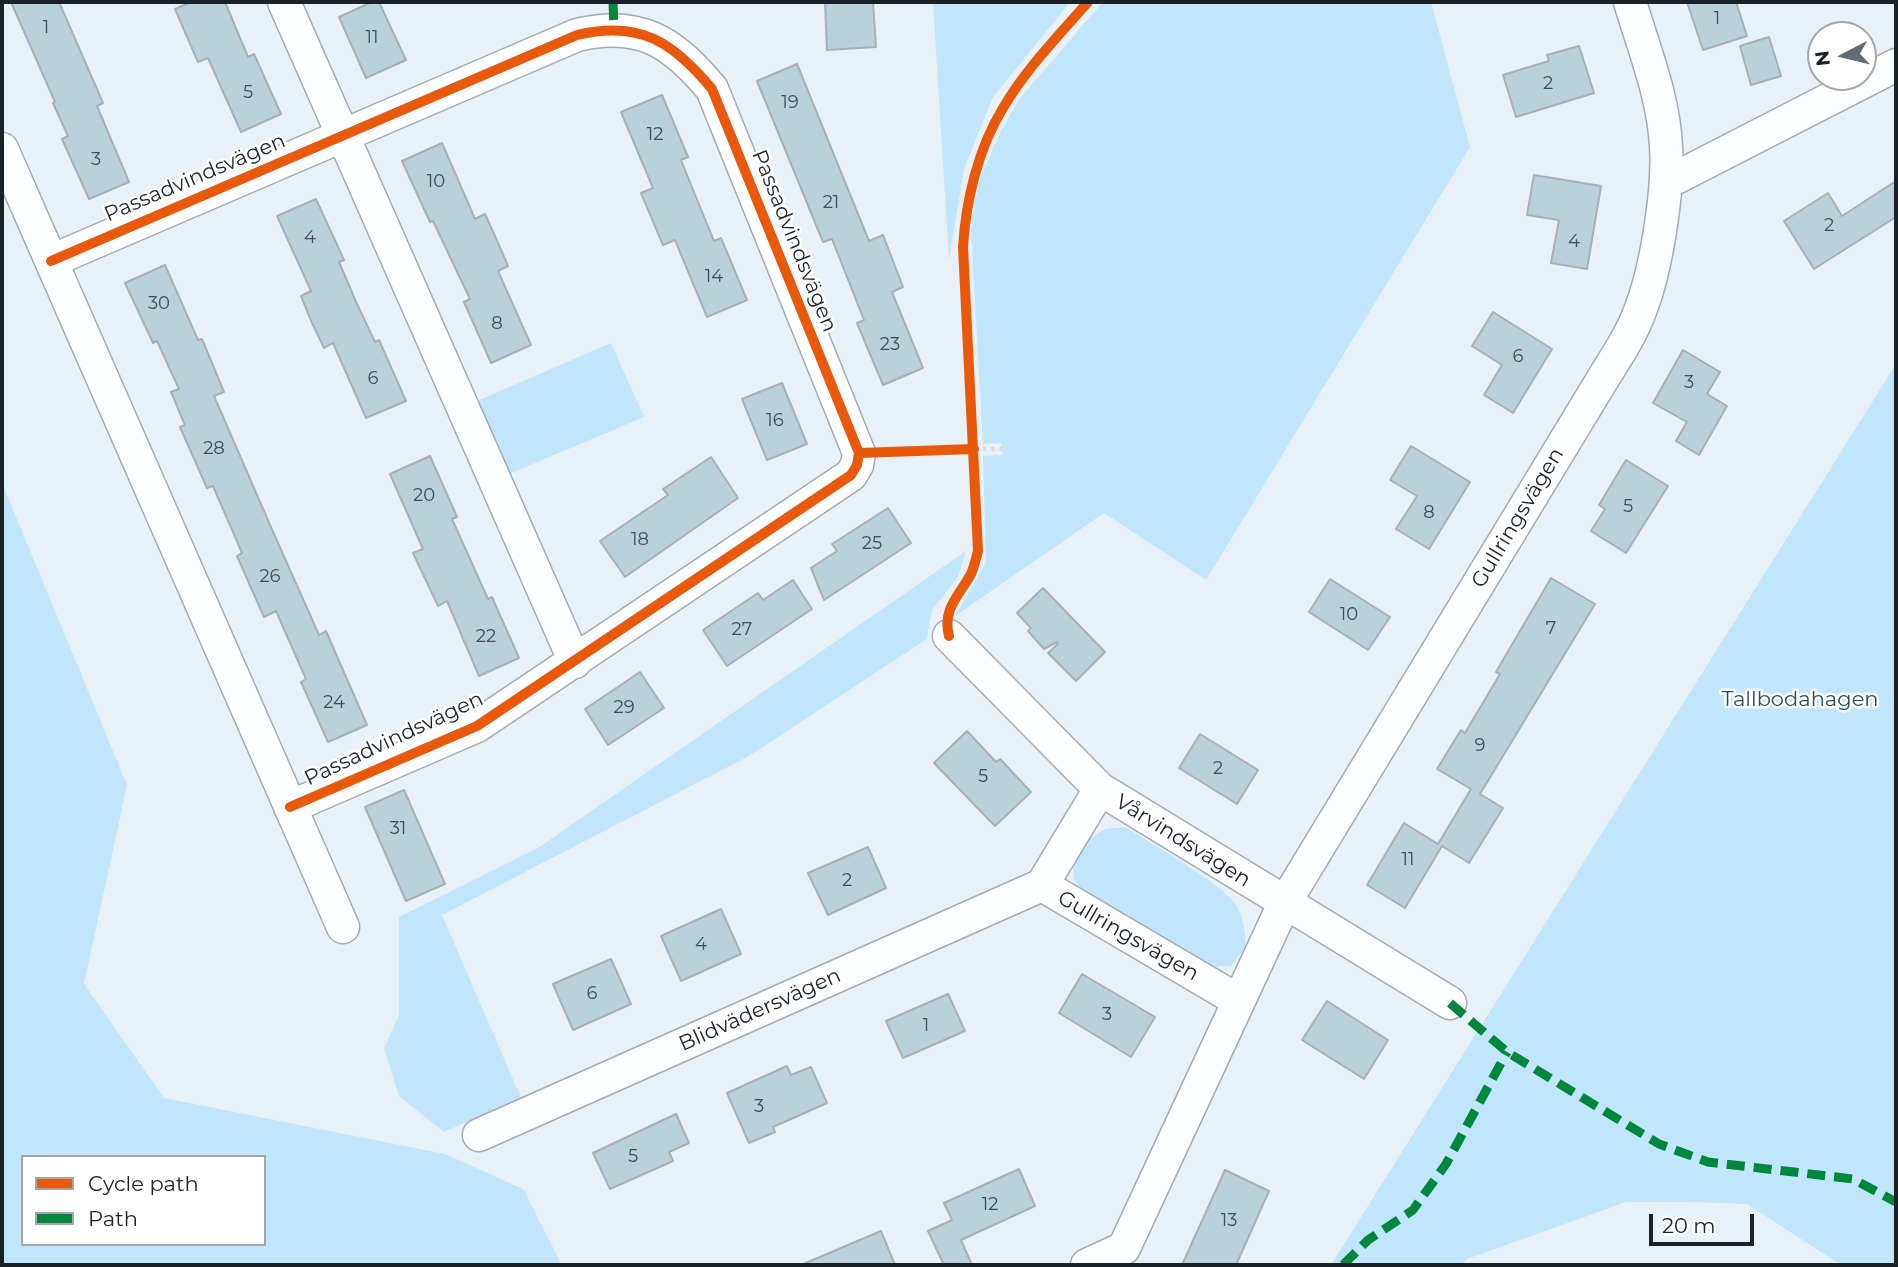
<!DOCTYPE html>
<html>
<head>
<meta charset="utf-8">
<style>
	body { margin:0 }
	#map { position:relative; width:1898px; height:1267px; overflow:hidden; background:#e8f1f7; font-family:Montserrat,sans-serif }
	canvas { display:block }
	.frame { position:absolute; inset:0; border:4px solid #1b2227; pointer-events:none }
	.legend { position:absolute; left:21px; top:1155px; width:245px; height:91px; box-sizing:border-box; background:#fff; border:2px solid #a4a7a9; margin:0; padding:9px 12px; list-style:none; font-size:21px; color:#1b2227 }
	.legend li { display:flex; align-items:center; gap:14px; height:35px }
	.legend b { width:35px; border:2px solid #a4a7a9 }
	.north { position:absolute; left:1807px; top:21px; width:70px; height:70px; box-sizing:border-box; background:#fff; border:2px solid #a4a7a9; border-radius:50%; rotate:263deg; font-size:19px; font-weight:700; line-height:28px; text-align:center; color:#1b2227 }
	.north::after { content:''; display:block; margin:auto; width:24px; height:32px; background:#636a70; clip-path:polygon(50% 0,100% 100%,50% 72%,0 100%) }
	.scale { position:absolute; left:1649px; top:1214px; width:105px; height:32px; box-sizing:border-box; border:4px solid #1b2227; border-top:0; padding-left:9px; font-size:21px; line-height:24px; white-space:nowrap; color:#1b2227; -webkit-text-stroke:5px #fff; paint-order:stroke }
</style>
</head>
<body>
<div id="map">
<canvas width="1898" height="1267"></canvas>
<div class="frame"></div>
<ul class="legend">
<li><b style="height:9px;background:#e8590c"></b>Cycle path</li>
<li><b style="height:9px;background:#00873e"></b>Path</li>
</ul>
<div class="north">N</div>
<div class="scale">20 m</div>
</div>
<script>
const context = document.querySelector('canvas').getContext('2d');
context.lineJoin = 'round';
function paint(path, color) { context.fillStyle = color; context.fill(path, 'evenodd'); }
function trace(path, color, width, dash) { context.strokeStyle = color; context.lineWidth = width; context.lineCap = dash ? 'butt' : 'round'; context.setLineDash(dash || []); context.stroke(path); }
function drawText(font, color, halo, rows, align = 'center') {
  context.font = font + ' Montserrat,sans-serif'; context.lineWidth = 5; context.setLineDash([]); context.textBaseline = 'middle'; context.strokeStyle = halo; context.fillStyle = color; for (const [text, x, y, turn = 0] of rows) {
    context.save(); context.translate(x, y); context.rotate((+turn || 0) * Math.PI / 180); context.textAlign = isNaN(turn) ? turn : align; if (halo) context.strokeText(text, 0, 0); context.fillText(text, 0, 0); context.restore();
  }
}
paint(new Path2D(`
	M933,2H1070L993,97L964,169L949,260Z
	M1103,2H1431L1470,147L1206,580L1104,513L955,616L986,563L983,456L1003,455L1001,443L983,444L971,232L978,184L1001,130L1021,97Z
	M611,343L644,417L509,474L477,401Z
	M1896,364V1265H1841L1747,1204L1690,1202H1626L1467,1259L1462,1265H1331Z
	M2,483L127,785L84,984L164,1098L445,1154L523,1189L562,1265H2ZM23,1157H264V1244H23Z
	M966,551L958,577L932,610L927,639L749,756L442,915L521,1098L444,1132L399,1096L384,1048L399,1015V917L538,848Z
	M1125,827C1150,843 1223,884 1236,905C1244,919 1245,931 1246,947L1231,966L1205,967L1085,896L1074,879L1073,866L1091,838L1105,829Z`), '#c1e5fa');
const building = new Path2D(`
	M11,2H59L103,103L97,106L129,182L89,199L62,139L68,136L53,103L55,102Z
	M191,2H225L248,57L254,54L281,114L241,132L208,58L198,62L175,9Z
	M372,2H379L406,60L366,78L339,17Z
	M825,2H873L876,47L827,50Z
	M1687,2H1736L1747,36L1703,50Z
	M1769,37L1781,76L1751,85L1740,46Z
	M1579,46L1594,93L1516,117L1503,75L1549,61L1547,55Z
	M797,64L869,241L883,235L903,287L892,292L923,368L883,385L857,323L864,320L832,239L823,242L757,81Z
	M662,95L688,157L681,160L700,207L714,241L721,238L747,300L707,317L675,240L663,245L641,193L653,188L621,112Z
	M442,143L475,219L485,214L495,236L508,266L498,271L531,345L491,363L464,302L470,299L433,221L430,222L402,161Z
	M1534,175L1601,186L1587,269L1551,263L1559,220L1527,215Z
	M1896,181V217L1814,269L1784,221L1828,193L1842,216Z
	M316,199L344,260L339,262L357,304L375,342L379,340L406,401L366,418L333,343L324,348L312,323L301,296L311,291L277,216Z
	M165,265L198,340L202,339L224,392L214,396L270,525L319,635L326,631L367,725L328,742L301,682L306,679L276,611L264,617L237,556L242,553L213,486L207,488L180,427L185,425L171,392L179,389L157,341L153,343L125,283Z
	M1493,312L1552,349L1513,413L1484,395L1502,365L1472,346Z
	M1683,350L1720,372L1707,394L1727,406L1699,455L1676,441L1687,422L1653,403Z
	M782,383L807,444L767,460L742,399Z
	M1411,446L1470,482L1429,549L1396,529L1417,496L1390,480Z
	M430,456L457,517L452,519L488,599L492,597L519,658L479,676L447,601L438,606L413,553L423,549L390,474Z
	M711,457L738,498L625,577L600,541L668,495L663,489Z
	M1626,460L1668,486L1626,553L1591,531L1605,509L1599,505Z
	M888,508L911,543L824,600L811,568L837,551L832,544Z
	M1551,578L1595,604L1480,794L1503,808L1469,863L1442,846L1405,908L1367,885L1404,823L1438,844L1471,789L1437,769L1461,730L1465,733L1500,674L1496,672Z
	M1330,579L1390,617L1368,650L1309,612Z
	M793,580L812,609L727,666L703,630L758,593L763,600Z
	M1043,588L1105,652L1076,681L1048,653L1058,644L1057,642L1044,649L1028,631L1031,628L1017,613Z
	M640,672L664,708L608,745L585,709Z
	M967,731L996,762L1000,759L1031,792L995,826L934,763Z
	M1200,734L1258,770L1237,804L1179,768Z
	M404,790L445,884L406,901L365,807Z
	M868,847L886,888L828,915L808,873Z
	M721,909L741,954L681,981L661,936Z
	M611,959L631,1004L573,1030L553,984Z
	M1082,974L1155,1017L1131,1057L1059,1013Z
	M948,994L965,1031L903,1058L886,1021Z
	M1327,1001L1388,1040L1364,1079L1302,1040Z
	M787,1066L791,1075L811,1067L827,1103L773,1127L775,1132L749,1143L727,1093Z
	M676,1114L689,1143L669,1152L673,1161L610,1189L593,1153Z
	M1019,1169L1035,1206L961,1240L972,1265H944L928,1231L952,1220L944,1203Z
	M1225,1170L1269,1191L1236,1265H1182Z
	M881,1231L895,1265H801Z`);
paint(building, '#b9d0dd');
trace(building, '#a8b0b4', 2);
const minor = new Path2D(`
	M284,2L575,662
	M2,149L343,927
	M1666,183L1896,65
	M51,261L577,35C640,20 673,42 712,89L859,453L857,465L851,475L477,726L290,807
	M949,636L1100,789L1450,1003
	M1042,885L1239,1001
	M1042,885L1100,789
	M479,1135L1042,885
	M1087,1265L1124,1248L1284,904L1607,372C1619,353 1632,333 1640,311C1656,271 1669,190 1666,147C1664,98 1644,49 1630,2`);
trace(minor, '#a4abb0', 35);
trace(new Path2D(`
	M974,449H1008`), '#d7d9db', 4.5, [3.5, 5]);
trace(minor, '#fcfdfe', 32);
trace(new Path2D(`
	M613,2L614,30
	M1450,1003L1507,1052L1659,1144L1708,1162L1853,1179L1896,1202
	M1343,1265L1368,1240L1413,1210L1446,1164L1507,1052`), '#00873e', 9, [18, 9]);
trace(new Path2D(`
	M51,261L577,35C640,20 673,42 712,89L859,453L857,465L851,475L477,726L290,807
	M859,453L974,449
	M949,636C942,609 959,596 971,574C974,567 976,559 978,551L963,247C966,200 978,149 1003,108C1026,69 1058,36 1088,2`), '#e8590c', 10);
drawText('18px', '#424e54', null, [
	["1",1717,19],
	["1",46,28],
	["11",372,38],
	["2",1548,84],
	["5",248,93],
	["19",790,103],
	["12",655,135],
	["3",96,160],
	["10",436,182],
	["21",831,203],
	["2",1829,226],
	["4",310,238],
	["4",1574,242],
	["14",714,277],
	["30",159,304],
	["8",497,324],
	["23",890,345],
	["6",1518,357],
	["6",373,379],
	["3",1689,383],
	["16",775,421],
	["28",214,449],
	["20",424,496],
	["5",1628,507],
	["8",1429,513],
	["18",640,540],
	["25",872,544],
	["26",270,577],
	["10",1349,615],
	["7",1551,629],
	["27",742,630],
	["22",486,637],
	["24",334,703],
	["29",624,708],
	["9",1480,746],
	["2",1218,769],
	["5",983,777],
	["31",398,829],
	["11",1408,860],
	["2",847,881],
	["4",701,945],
	["6",592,994],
	["3",1107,1015],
	["1",926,1026],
	["3",759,1107],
	["5",633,1157],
	["12",990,1205],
	["13",1229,1221]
]);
drawText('21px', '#1b2227', '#fff', [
	["Passadvindsvägen",195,178,-23],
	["Passadvindsvägen",794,241,68],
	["Gullringsvägen",1518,518,-59],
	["Passadvindsvägen",394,739,-25],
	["Vårvindsvägen",1183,841,32],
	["Gullringsvägen",1128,936,30],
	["Blidvädersvägen",760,1010,-24]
]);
drawText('21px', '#254f66', '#fff', [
	["Tallbodahagen",1800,700]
]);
</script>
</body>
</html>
